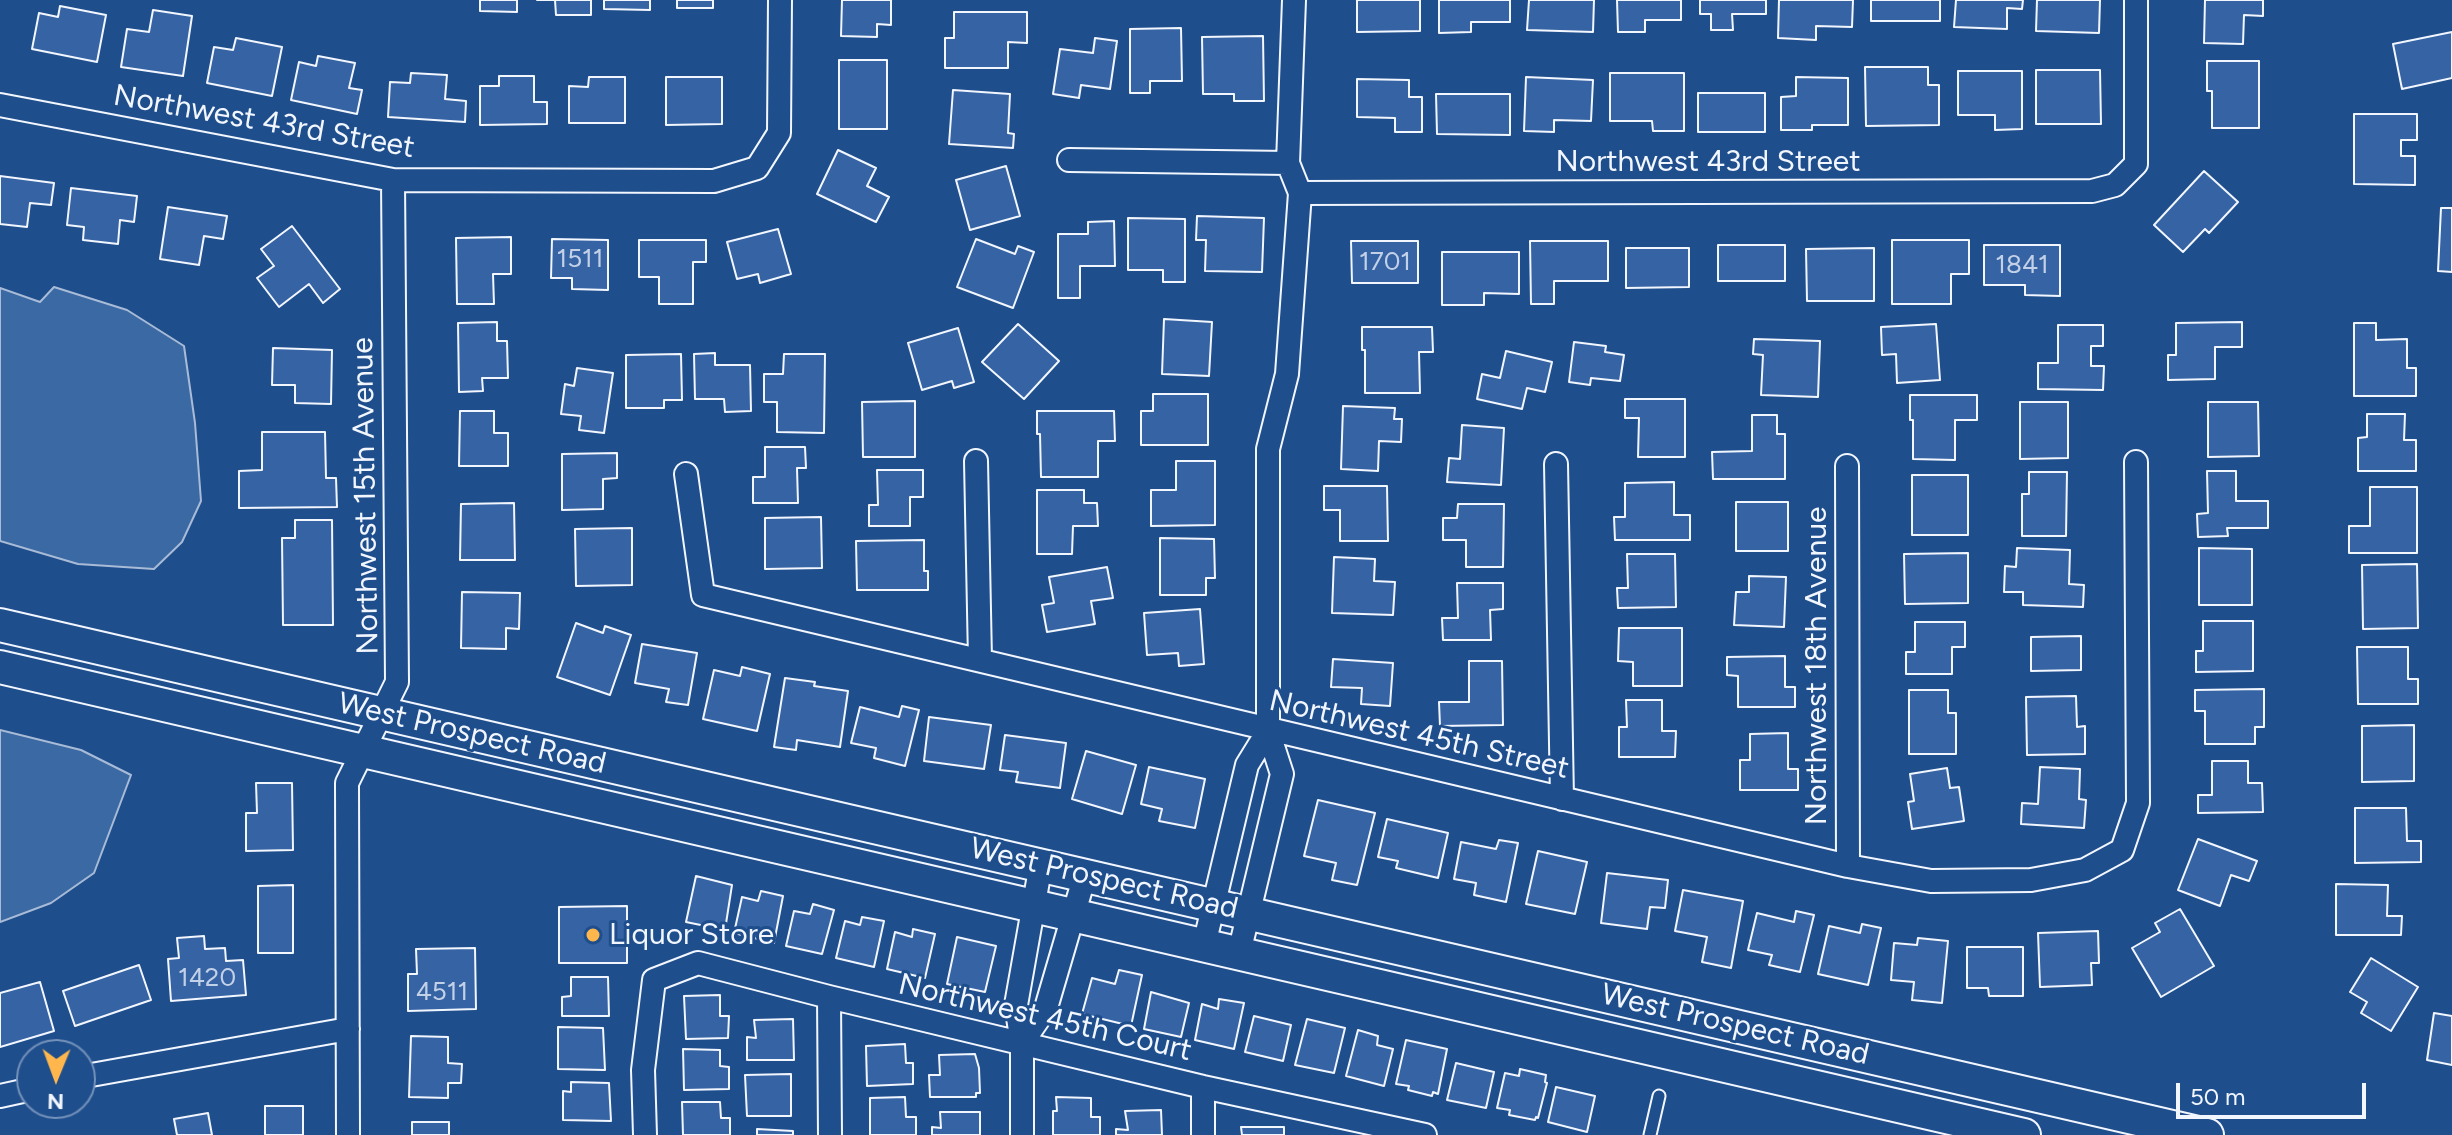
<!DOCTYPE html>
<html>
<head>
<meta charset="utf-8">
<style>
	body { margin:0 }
	#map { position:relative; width:2452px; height:1135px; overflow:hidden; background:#1f4e8c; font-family:Figtree,sans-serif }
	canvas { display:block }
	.north { position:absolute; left:16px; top:1039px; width:80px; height:80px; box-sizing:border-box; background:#1f4e8c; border:2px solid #7391ba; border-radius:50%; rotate:181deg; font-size:22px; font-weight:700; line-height:32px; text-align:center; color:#f2f6ff }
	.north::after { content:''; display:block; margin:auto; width:28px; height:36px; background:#ffb74d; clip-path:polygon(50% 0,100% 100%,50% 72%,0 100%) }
	.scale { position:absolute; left:2176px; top:1083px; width:190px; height:36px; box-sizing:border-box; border:4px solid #f2f6ff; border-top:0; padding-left:10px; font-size:24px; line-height:28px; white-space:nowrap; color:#f2f6ff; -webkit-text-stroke:6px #1f4e8c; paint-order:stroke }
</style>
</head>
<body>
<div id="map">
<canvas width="2452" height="1135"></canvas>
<div class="north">N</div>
<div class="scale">50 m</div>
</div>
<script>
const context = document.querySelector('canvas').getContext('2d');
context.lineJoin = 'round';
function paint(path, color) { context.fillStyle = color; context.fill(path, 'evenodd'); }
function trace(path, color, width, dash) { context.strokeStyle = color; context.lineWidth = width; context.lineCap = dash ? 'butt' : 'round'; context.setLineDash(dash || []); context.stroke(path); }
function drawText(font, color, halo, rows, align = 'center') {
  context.font = font + ' Figtree,sans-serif'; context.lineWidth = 6; context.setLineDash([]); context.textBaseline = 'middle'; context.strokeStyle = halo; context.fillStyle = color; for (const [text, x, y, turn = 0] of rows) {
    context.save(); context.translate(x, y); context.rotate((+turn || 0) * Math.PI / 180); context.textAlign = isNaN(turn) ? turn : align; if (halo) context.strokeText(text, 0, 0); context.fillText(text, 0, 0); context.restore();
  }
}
const water = new Path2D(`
	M54,287L127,310L184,346L195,423L201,501L182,542L154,569L78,564L0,541V288L40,302Z
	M0,730L81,750L131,775L94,873L51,903L0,922Z`);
paint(water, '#3b69a3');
trace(water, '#a8bbd7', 2);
const building = new Path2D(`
	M480,0H517V12L480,11Z
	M537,0H591V15H556L555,0Z
	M604,0H650V10L604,9Z
	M677,0H713V8H677Z
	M842,0H891V25L877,24V37L841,36Z
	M1357,0H1420V31L1357,32Z
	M1439,0H1510V22H1471V32L1439,33Z
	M1529,0H1594L1593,32L1527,30Z
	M1617,0H1681V20H1645V32H1618Z
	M1700,0H1766V14H1732L1733,30H1711V14H1700Z
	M1779,0H1853L1852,27L1816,26V40L1778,38Z
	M1871,0H1940V21H1871Z
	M1956,0H2023L2022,9L2007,8V29L1954,27Z
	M2037,0H2100L2099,33L2036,31Z
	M2205,0H2263V16L2244,15L2243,44L2204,43Z
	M60,6L106,15L97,62L32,49L39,13L58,17Z
	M153,10L192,16L183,76L121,67L127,29L149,32Z
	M954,12H1027V43L1008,42V68H945V38H954Z
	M1181,28L1182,81H1150V93H1130V29Z
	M2452,32V78L2402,89L2393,44Z
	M1263,36L1264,101H1234V94H1203L1202,37Z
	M236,38L282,47L272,96L207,83L214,47L233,50Z
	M1095,38L1117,41L1110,89L1081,85L1079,98L1053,94L1060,49L1093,53Z
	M318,56L355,63L349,88L362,90L357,114L291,100L299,62L316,66Z
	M839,60H887V129H839Z
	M2207,61H2259V128H2212V91H2207Z
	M1865,67H1928V85H1939V125L1866,126Z
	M2036,70H2100L2101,124H2036Z
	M1958,71H2022V129L1995,130V115H1958Z
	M411,73L447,75L445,99L466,101L465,122L388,117L390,82L410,83Z
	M1610,73H1684V131H1653L1652,121H1610Z
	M499,76H534V102H547V124L480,125V86H499Z
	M589,77H625V123H569V86L588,87Z
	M666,77H722V124L666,125Z
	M1526,77L1593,80L1591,121L1554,120V132L1524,131Z
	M1796,77L1848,78V125H1812V130H1781V97L1796,96Z
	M1357,79L1409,80V97H1422V132H1395V118L1357,117Z
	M953,90L1010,94L1008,133L1014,134L1013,148L949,144Z
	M1698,93H1765V132H1698Z
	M1436,94H1510V135L1437,134Z
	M2354,114H2417V140H2401V156H2415V185L2354,184Z
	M838,150L876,168L867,186L889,197L876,222L817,194Z
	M1006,166L1020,216L970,230L956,180Z
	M2204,171L2238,202L2209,233L2205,229L2183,252L2154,225Z
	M0,176L54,183L51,205L30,203L27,227L0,224Z
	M71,188L137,196L134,222L120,220L118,244L83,240L84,227L67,225Z
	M168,207L227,216L223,239L204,236L199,265L160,259Z
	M2441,208H2452V272L2438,271Z
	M1197,216L1264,218L1262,272L1205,271L1206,240H1196Z
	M1128,218L1185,219V282H1163V270H1128Z
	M1114,221L1115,266H1080V298H1058V234H1088V222Z
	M292,226L340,289L323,303L309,284L279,307L257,278L274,266L261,249Z
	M778,229L791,274L760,283L758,274L737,279L727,242Z
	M511,237V274H493L494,304H457L456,238Z
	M552,239L608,240V290L572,289V278H551Z
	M976,239L1015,254L1018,246L1034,252L1013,308L957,287Z
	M639,240H706V262H693V304H659V277H639Z
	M1892,240H1969V274H1951V304H1892Z
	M1351,241H1418V283H1352Z
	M1530,241H1608V281H1554V304H1531Z
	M1718,245H1785V281H1718Z
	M1984,245H2060V296L2025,295V285H1984Z
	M1626,248H1689V287L1626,288Z
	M1874,248V301H1807L1806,249Z
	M1442,252H1519V294L1484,293V305H1442Z
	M1164,319L1212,322L1209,376L1162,374Z
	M497,322V341H507L508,378H482L483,391L459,392L458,323Z
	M2242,322V347H2215V379L2168,380V355H2176V323Z
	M2354,323H2376V340L2407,339V368H2416V396H2354Z
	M1018,324L1059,361L1024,399L982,362Z
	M1936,324L1940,380L1897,383L1896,354L1882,355L1881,327Z
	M2058,325H2103V346H2091V366H2104L2103,390L2038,389V363H2058Z
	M1362,327H1432L1433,352H1419L1420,393H1365V350H1362Z
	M958,328L974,382L954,388L952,381L922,390L908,343Z
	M1754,339L1820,341L1818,397L1761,395L1763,355L1753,354Z
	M1574,342L1606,346L1605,352L1624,355L1620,381L1591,378L1590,385L1569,382Z
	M273,348L332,350L331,404L295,403V385H272Z
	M1506,351L1552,362L1545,392L1527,388L1522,409L1477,399L1482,374L1500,378Z
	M715,353V365H750L751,411L725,412L724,399H695L694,354Z
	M681,354L682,400H664V408H626V355Z
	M784,354H825L824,433L777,432V402H764V374H783Z
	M577,368L613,373L604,433L579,430L581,416L561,414L565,384L574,386Z
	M1153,394H1208V445H1141V411H1153Z
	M1910,395H1977V420H1955V460L1913,459V420H1910Z
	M1625,399H1685V457H1638L1639,418H1625Z
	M915,401V457H863L862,402Z
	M2020,402H2068V458L2020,459Z
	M2208,402H2258L2259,456L2208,457Z
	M1343,406L1395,408L1394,419H1402L1401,442L1379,441L1378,471L1341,469Z
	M460,411H494V433H508V466H459Z
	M1037,411H1114L1115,441H1098V477H1041L1040,434H1037Z
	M2367,414H2405L2404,440H2416V471H2358V438L2367,437Z
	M1752,415H1777V434H1785V479H1713L1712,452L1752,451Z
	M1462,425L1504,428L1501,485L1447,482L1449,458L1460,459Z
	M262,432H325L326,478H336L337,507L239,508V471L262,470Z
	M765,447H805L806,468H797L798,503H753V477H765Z
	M617,453V478L603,479V509L562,510V454Z
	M1176,461H1215V525L1151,526V490H1176Z
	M877,470H923V497H910V526H869V505H878Z
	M2207,471H2236V501H2268V528H2227L2228,536L2198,537L2197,514L2208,513Z
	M2029,472H2067L2066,536H2022V494H2029Z
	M1912,475H1968V535H1912Z
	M1674,482V515H1690V540H1615L1614,517H1625V483Z
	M1324,486H1387L1388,541H1340V510H1324Z
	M2370,487H2417V553H2349V526H2370Z
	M1037,490H1084V503H1097L1098,526H1073L1072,554H1037Z
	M1736,502H1788V551H1736Z
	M514,503L515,560H460L461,504Z
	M1458,504H1504L1503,567H1466V540H1443V518H1457Z
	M821,517L822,568L765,569V518Z
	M295,520H332L333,625H283L282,538H295Z
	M632,528V585L576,586L575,529Z
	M1160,538L1214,539L1215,578H1206V595H1160Z
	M924,540V571H928V590H857L856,541Z
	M2017,548L2070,550L2069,584L2084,585L2083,607L2023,605V592H2004L2005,566L2016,567Z
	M2199,548L2252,549V605H2199Z
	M1968,553V603L1905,604L1904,554Z
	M1627,554H1675L1676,607L1618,608L1617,588H1628Z
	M1334,557L1375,559L1374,581L1395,582L1393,615L1332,613Z
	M2417,564L2418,628L2363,629L2362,565Z
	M1107,567L1113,598L1091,601L1095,624L1047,632L1042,605L1054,603L1049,577Z
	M1749,576L1786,577L1784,627L1734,625L1736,592H1749Z
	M1457,583H1503V609L1490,610L1491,640H1443L1442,618H1458Z
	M462,592L520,593L519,629L506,628V649L461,648Z
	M1200,609L1204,664L1179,666L1178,653L1147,655L1144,613Z
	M2203,621H2253V671L2196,672V651H2203Z
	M1915,622H1965V647H1952V674H1906V652H1915Z
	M576,623L603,633L605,626L631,635L610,695L557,677Z
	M1619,628H1682V686H1633V662L1618,661Z
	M2081,636V670L2031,671V637Z
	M642,644L697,653L688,705L666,702L669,689L635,683Z
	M2357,647H2408V679H2418V704H2358Z
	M1785,656V687H1795V707H1738V676L1727,675V657Z
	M1333,659L1393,663L1390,706L1361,704L1362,688L1331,687Z
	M1469,661H1502L1503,725L1440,726L1439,702H1469Z
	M742,667L770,674L757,731L703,719L714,670L740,676Z
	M785,678L815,682L814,686L848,691L840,747L797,740L796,750L774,747Z
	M2264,689V727H2255V744H2205V711H2195V690Z
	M1909,690H1948V713H1956V754H1909Z
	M2076,696L2077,727L2085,726V754L2027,755L2026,697Z
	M1626,700H1662V731H1676L1675,757H1619V727H1627Z
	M902,706L919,710L905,766L874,758L876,748L851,743L860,707L899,717Z
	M929,717L991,725L984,769L924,761Z
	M2414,725V781L2362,782V726Z
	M1788,733V769H1798V790H1740V760H1750V734Z
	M1005,735L1066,743L1060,788L1016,782L1018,772L1000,770Z
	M1086,751L1136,765L1122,814L1072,799Z
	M2212,761H2248V783H2262L2263,812L2198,813V795H2212Z
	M1149,767L1205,779L1195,828L1159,821L1162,809L1141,804Z
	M2040,767L2080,769L2079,799L2086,800L2084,828L2021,824L2022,803L2038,804Z
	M1947,768L1950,788L1959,787L1964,821L1912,829L1908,802L1914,801L1910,774Z
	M256,783H292L293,850L246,851V813H257Z
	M1318,800L1375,813L1357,885L1332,880L1336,863L1304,856Z
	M2355,808H2406L2407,841H2421V862L2355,863Z
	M1387,819L1448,833L1438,878L1396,868L1398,861L1378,857Z
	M2198,839L2257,861L2249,881L2231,875L2220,906L2178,890Z
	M1499,840L1518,843L1506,902L1474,895L1476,883L1454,879L1461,842L1496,849Z
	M1538,851L1587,862L1575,914L1526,904Z
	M1607,873L1668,880L1665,908L1650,907L1647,929L1601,923Z
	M696,876L732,885L725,930L686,922Z
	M2336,884L2388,885L2387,916H2402L2401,935H2336Z
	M293,885V953H258V886Z
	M1683,890L1743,901L1731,968L1702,962L1707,937L1675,931Z
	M761,891L783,896L774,943L734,933L742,897L758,901Z
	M813,904L834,910L822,954L786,946L794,911L810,914Z
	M627,906V963H559V907Z
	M2180,909L2214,966L2161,997L2132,948L2160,932L2155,923Z
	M1796,911L1814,915L1800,972L1769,965L1772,955L1748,950L1757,913L1794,922Z
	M862,917L884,921L874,967L836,958L845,921L860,925Z
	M1862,924L1881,928L1868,985L1818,974L1829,926L1860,933Z
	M913,929L935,934L925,978L887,969L895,932L912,937Z
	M2098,931L2099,963H2091L2092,985L2040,987L2038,933Z
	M204,936L205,949L225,948L226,961L243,960L246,995L171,1001L168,959L179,958L177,938Z
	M957,937L996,946L985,992L947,984Z
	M1918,938L1948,941L1942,1003L1912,1000L1914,982L1891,980L1894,943L1917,945Z
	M1967,947H2023V996H1989L1988,988H1967Z
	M475,948L476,1009L408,1011V974H417L416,949Z
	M2371,958L2418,987L2391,1031L2361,1013L2367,1002L2350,992Z
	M139,965L151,1000L75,1026L63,991Z
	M1119,970L1142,975L1131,1026L1082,1014L1092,978L1115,984Z
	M571,977H608L609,1016H562V997L571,996Z
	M40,982L54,1031L0,1047V993Z
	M1151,992L1189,1003L1181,1037L1144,1029Z
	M720,995V1016H729L728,1038L686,1039L684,996Z
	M1219,999L1244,1003L1234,1049L1195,1040L1202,1004L1218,1009Z
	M2434,1013L2452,1016V1065L2427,1060Z
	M1254,1016L1291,1025L1283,1061L1245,1052Z
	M793,1019L794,1060H747V1037L756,1038L754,1020Z
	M1307,1019L1345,1028L1334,1073L1295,1065Z
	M558,1027L603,1028L605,1070L558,1069Z
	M1358,1030L1378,1036L1377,1045L1393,1049L1384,1086L1346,1076Z
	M411,1036L448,1037V1063L462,1064L461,1083H448V1098L409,1097Z
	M1406,1040L1447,1049L1438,1094L1433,1092L1432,1096L1408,1090L1409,1086L1396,1084Z
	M905,1044L906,1063H913V1084L867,1086L866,1046Z
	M683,1049L720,1050V1066L729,1067V1089L684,1090Z
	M975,1054L979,1068L980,1093H976V1097H930L929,1075H940L939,1055Z
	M1456,1063L1494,1072L1486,1108L1447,1100Z
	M1520,1069L1546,1075L1545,1082L1547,1083L1538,1118L1536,1117L1535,1120L1509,1115L1510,1110L1497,1108L1505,1073L1519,1076Z
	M791,1074V1116H747L745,1075Z
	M571,1082L609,1083L611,1121L563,1120V1091L571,1092Z
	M1556,1087L1595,1096L1587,1132L1548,1122Z
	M905,1097L906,1117H916V1135H870V1098Z
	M1056,1097L1091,1098V1117H1100V1135H1053V1111H1057Z
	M682,1102H720L721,1118H730V1135H683Z
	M265,1106H303V1135H265Z
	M1161,1110L1162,1135H1116V1129L1128,1130L1125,1111Z
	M940,1112H980V1135H932V1127L941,1128Z
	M208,1113L212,1135H177L174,1119Z
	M412,1122H449V1135H412Z
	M1241,1127H1284V1135H1242Z
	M757,1129L793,1131V1135H757Z`);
paint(building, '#3563a3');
trace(building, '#f2f6ff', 2);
const service = new Path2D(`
	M1650,1135L1659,1096`);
const minor = new Path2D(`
	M0,105L393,180L714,181L757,168L779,133L780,0
	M1069,160L1288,163
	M1300,193L2092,191L2115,185L2136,164V0
	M976,461L980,660
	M1556,464L1562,799
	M1847,466L1848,866
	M686,474L703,595L1848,866L1931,881L2031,880L2085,870L2122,850L2138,803L2136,462
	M1204,945L1247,765L1268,731
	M1239,953L1282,774L1268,731V449L1287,374L1300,193L1288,163L1294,0
	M829,997L830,1135
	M1022,1043L1046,1008L1085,875
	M80,1077L348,1029
	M0,1096L32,1089
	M348,1135L347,783L397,682L393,180
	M645,1135L643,1070L654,980L698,963L829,997L1203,1087L1425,1135
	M1022,1135V1043L1016,1005L1041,864
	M1203,1135V1087`);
const secondary = new Path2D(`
	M0,625L2207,1135
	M0,667L2024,1135`);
trace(service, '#f2f6ff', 15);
trace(minor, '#f2f6ff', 26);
trace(secondary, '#f2f6ff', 36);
trace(service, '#1f4e8c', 11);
trace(minor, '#1f4e8c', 22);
trace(secondary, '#1f4e8c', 32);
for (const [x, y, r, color] of [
	[593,935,8,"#ffb74d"]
]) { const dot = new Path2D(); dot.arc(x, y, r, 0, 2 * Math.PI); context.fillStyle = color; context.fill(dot); trace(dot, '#1f4e8c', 3); }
drawText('26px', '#c3d1e8', null, [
	["1511",580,259],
	["1701",1385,262],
	["1841",2022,265],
	["1420",207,978],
	["4511",442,992]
]);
drawText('30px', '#f2f6ff', '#1f4e8c', [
	["Northwest 43rd Street",264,122,10],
	["Northwest 43rd Street",1708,162],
	["Northwest 15th Avenue",366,496,-91],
	["Northwest 18th Avenue",1817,666,-90],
	["West Prospect Road",472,734,13],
	["Northwest 45th Street",1419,735,13],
	["West Prospect Road",1104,879,13],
	["Northwest 45th Court",1045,1018,13],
	["West Prospect Road",1735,1025,13]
]);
drawText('30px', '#f2f6ff', '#1f4e8c', [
	["Liquor Store",609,935]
], 'left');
</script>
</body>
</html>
